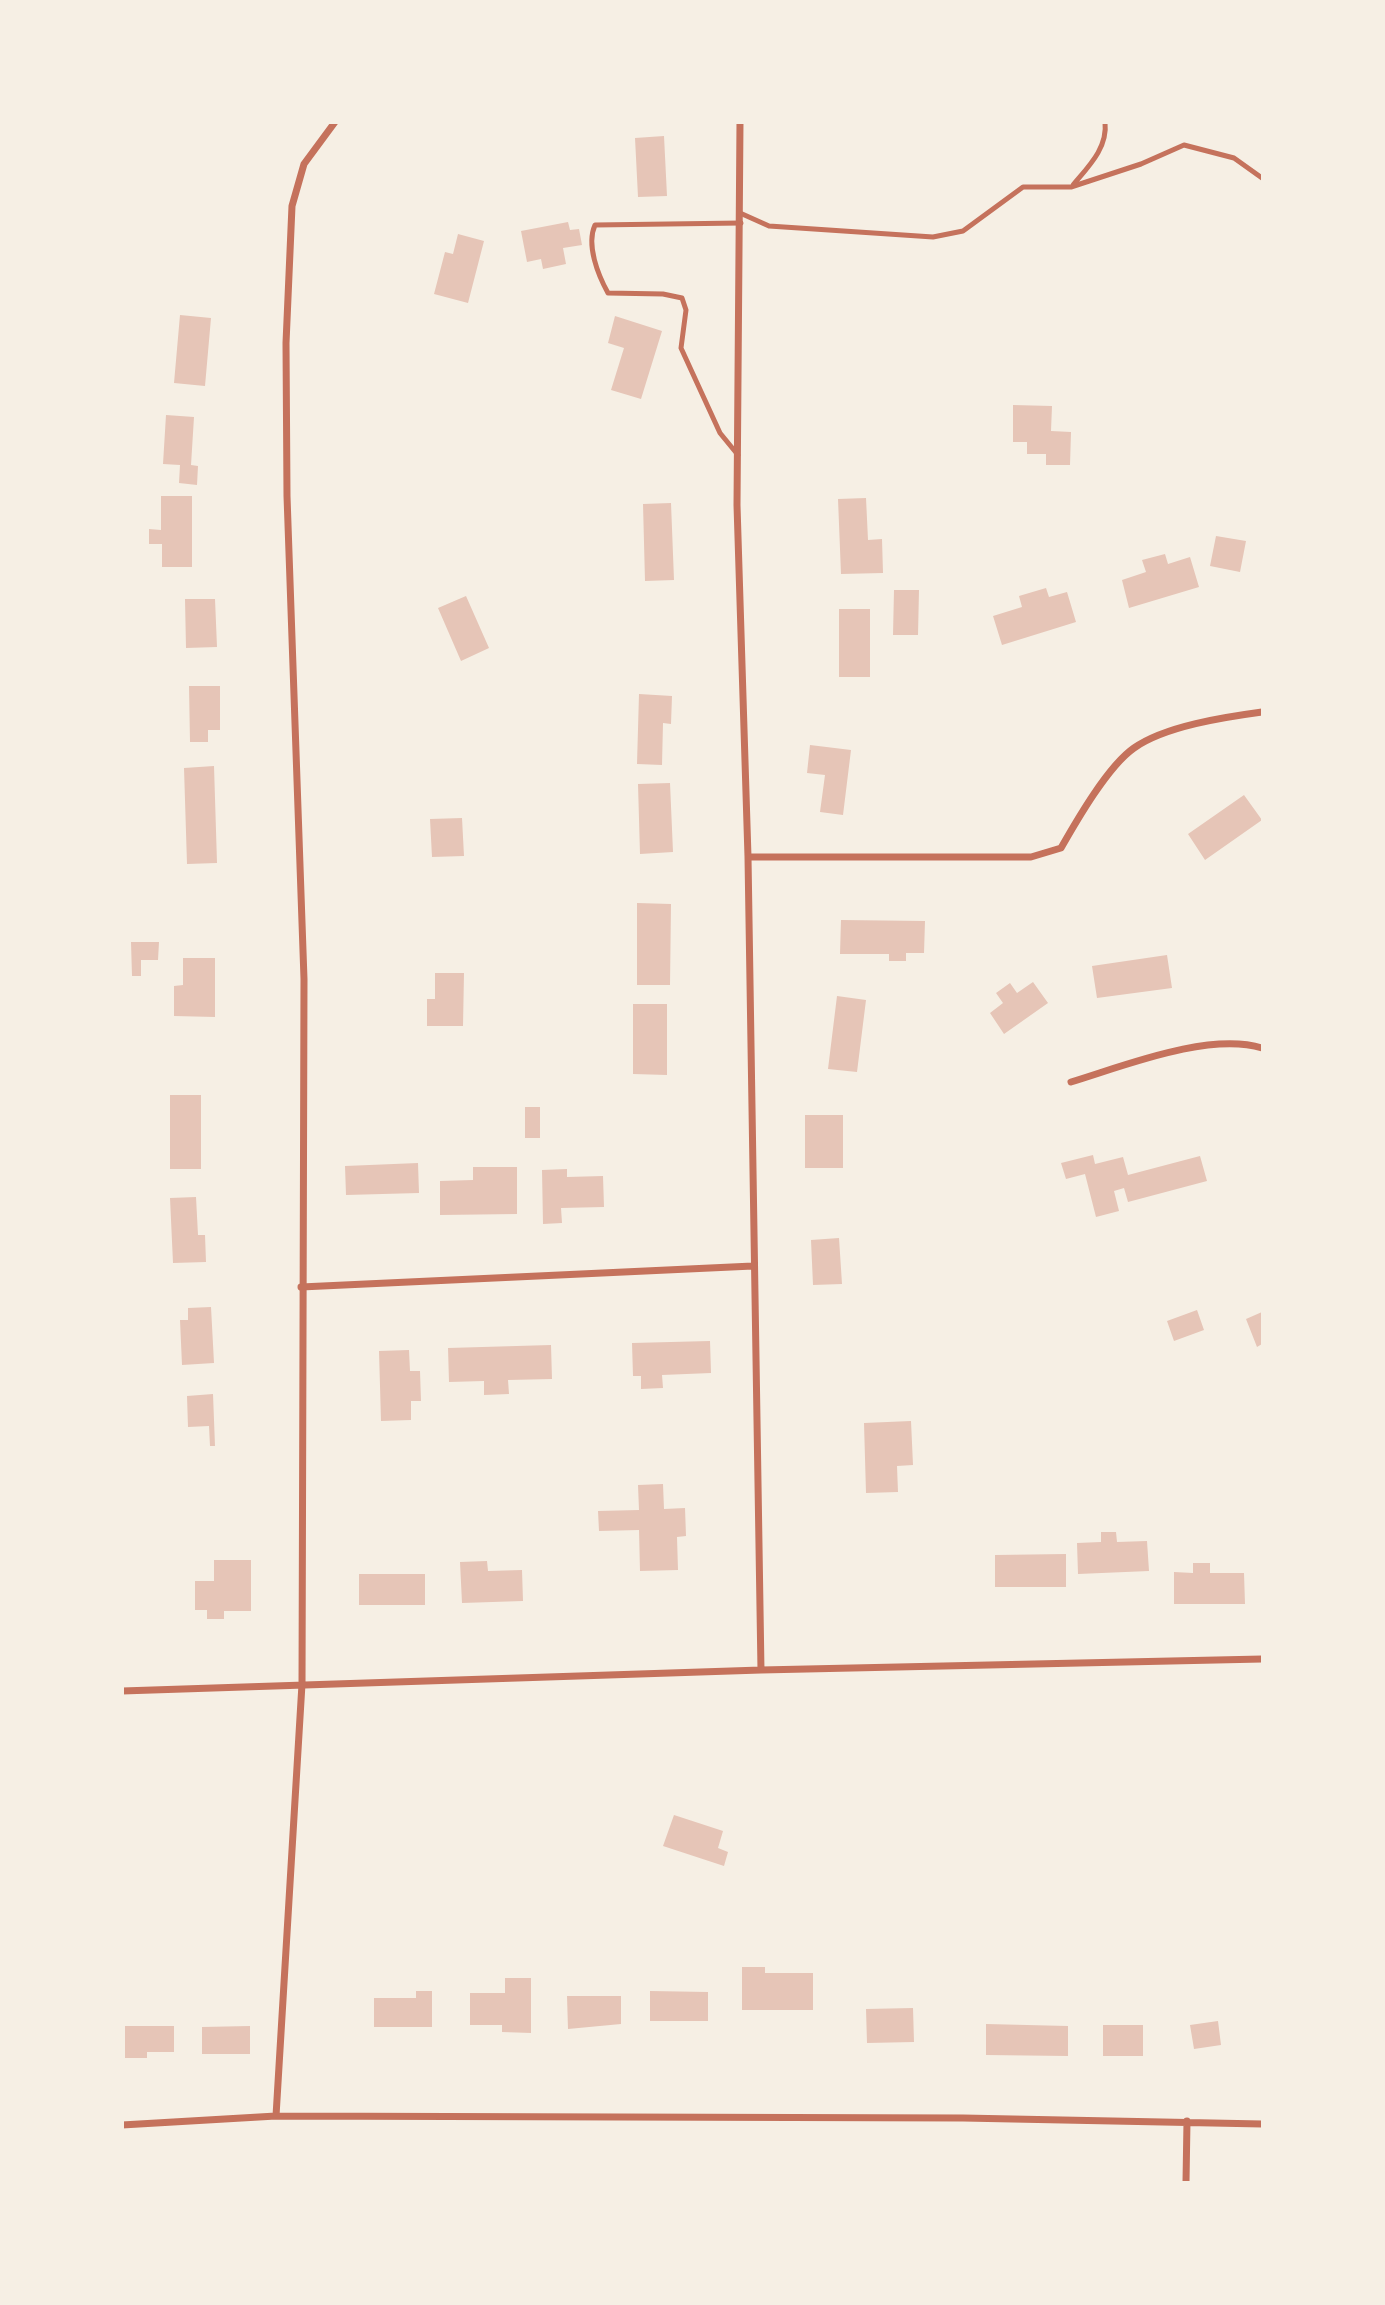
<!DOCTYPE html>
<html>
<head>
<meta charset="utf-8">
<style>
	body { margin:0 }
	#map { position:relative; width:1385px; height:2305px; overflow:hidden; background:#f6efe4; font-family:"Open Sans",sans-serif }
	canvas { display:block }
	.frame { position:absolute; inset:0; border:124px solid #f6efe4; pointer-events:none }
</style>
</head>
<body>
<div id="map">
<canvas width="1385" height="2305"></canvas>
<div class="frame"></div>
</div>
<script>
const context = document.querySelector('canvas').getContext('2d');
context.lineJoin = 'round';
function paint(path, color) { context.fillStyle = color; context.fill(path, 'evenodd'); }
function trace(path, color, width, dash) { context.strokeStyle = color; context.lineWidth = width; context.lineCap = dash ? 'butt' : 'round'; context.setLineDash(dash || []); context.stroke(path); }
paint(new Path2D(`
	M664,136L667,196L638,197L635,138Z
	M568,222L570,230L579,229L582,245L563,248L566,264L543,269L541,259L527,262L521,231Z
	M458,234L484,241L468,303L434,294L445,252L453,254Z
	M180,315L211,318L205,386L174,383Z
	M615,316L662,331L641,399L611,390L624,348L608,343Z
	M1013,405L1052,406L1051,431L1071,432L1070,465H1046V454H1027V442H1013Z
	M166,415L194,417L191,465L198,466L197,485L179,483L180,465L163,464Z
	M161,496H192V567H162V544H149V529L161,530Z
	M866,498L868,540L882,539L883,573L841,574L838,499Z
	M671,503L674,580L645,581L643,504Z
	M1216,536L1246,541L1240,572L1210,566Z
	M1165,554L1168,564L1190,557L1199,587L1129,608L1122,580L1146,572L1142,560Z
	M1046,588L1049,597L1067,592L1076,622L1002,645L993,616L1022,607L1019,596Z
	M894,590H919L918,635H893Z
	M466,596L489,648L461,661L438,608Z
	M185,599H215L217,647L186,648Z
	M839,609H870V677H839Z
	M189,686H220V730H208V742H190Z
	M639,694L672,696L671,724L663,723L662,765L637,764Z
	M810,745L851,750L843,815L820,812L825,775L807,773Z
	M214,766L217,863L187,864L184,768Z
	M670,783L673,852L640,854L638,784Z
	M1244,795L1262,820L1205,860L1188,834Z
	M462,818L464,856L432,857L430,819Z
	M637,903L671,904L670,985H637Z
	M841,920L925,921L924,953H906V961H889V954H840Z
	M131,942H159L158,960H141V976H132Z
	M1167,955L1172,988L1097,998L1092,966Z
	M183,958H215V1017L174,1016V986L183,985Z
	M435,973H464L463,1026H427V999H435Z
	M1033,982L1048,1003L1004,1034L990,1013L1003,1003L996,993L1010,983L1017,993Z
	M837,996L866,1000L857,1072L828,1069Z
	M633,1004H667V1075L633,1074Z
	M170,1095H201V1169H170Z
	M525,1107H540V1138H525Z
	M805,1115H843V1168H805Z
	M1093,1155L1095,1164L1123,1157L1128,1175L1200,1156L1207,1181L1128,1202L1124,1188L1114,1191L1119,1211L1096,1217L1085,1174L1066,1179L1061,1163Z
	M418,1163L419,1193L346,1195L345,1166Z
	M473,1167H517V1214L440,1215V1181L473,1180Z
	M567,1169V1177L603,1176L604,1207L561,1208L562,1223L543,1224L542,1170Z
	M196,1197L198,1235H205L206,1262L173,1263L170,1198Z
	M839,1238L842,1284L813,1285L811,1240Z
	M211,1307L214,1363L182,1365L180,1320H188V1308Z
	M1197,1310L1204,1330L1174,1341L1167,1321Z
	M1262,1312V1344L1257,1347L1246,1319Z
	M710,1341L711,1373L662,1375L663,1388L641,1389V1376H633L632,1343Z
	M551,1345L552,1379L508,1380L509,1394L484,1395V1381L449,1382L448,1348Z
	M409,1350L410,1371H420L421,1401H411V1420L381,1421L379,1351Z
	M213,1394L215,1446H210L209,1426L188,1427L187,1396Z
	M911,1421L913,1465L897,1466L898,1492L866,1493L864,1423Z
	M663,1484L664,1509L685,1508L686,1536L677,1537L678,1570L640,1571L639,1530L599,1531L598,1511L639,1510L638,1485Z
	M1101,1532H1116L1117,1542L1147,1541L1149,1571L1078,1574L1077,1543L1101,1542Z
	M1066,1554V1587H995V1555Z
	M214,1560H251V1611H224V1619H207V1610H195V1581H214Z
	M487,1561L488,1571L522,1570L523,1601L462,1603L460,1562Z
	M1193,1563H1210V1573H1244L1245,1604H1174V1572L1193,1573Z
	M359,1574H425V1605H359Z
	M674,1815L723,1831L718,1848L728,1852L724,1866L663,1846Z
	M742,1967H765V1973H813V2010H742Z
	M505,1978H531V2033L502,2032V2025H470V1993H505Z
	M416,1991H432V2027H374V1998H416Z
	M650,1991L708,1992V2021H650Z
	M567,1996H621V2024L568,2029Z
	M913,2008L914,2042L867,2043L866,2009Z
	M1218,2021L1221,2045L1194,2049L1190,2025Z
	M986,2024L1068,2026V2056L986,2055Z
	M1103,2025H1143V2056H1103Z
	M125,2026H174V2052H147V2058H125Z
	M250,2026V2054H202V2027Z`), '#e6c5b7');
trace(new Path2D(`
	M1073,185C1088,167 1108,148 1105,122
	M740,213L769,226L933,237L963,231L1023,187H1071L1141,164L1184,145L1234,158L1262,178
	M738,455L720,433L681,348L686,310L682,298L663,294L608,293C598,275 586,245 595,225L741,223`), '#c5725c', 5);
trace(new Path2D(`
	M740,122L737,505L748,857L761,1670
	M748,857H1031L1061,848C1077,820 1108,766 1134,748C1165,726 1225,717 1262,712
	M1071,1082C1124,1066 1208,1032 1262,1048
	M301,1287L753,1266
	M122,1691L761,1670L1262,1659
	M276,2116L302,1684L304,979L287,496L286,343L292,206L304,164L335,122
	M122,2125L276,2116L963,2118L1262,2124
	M1186,2182L1187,2121`), '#c5725c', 7);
</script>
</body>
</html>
